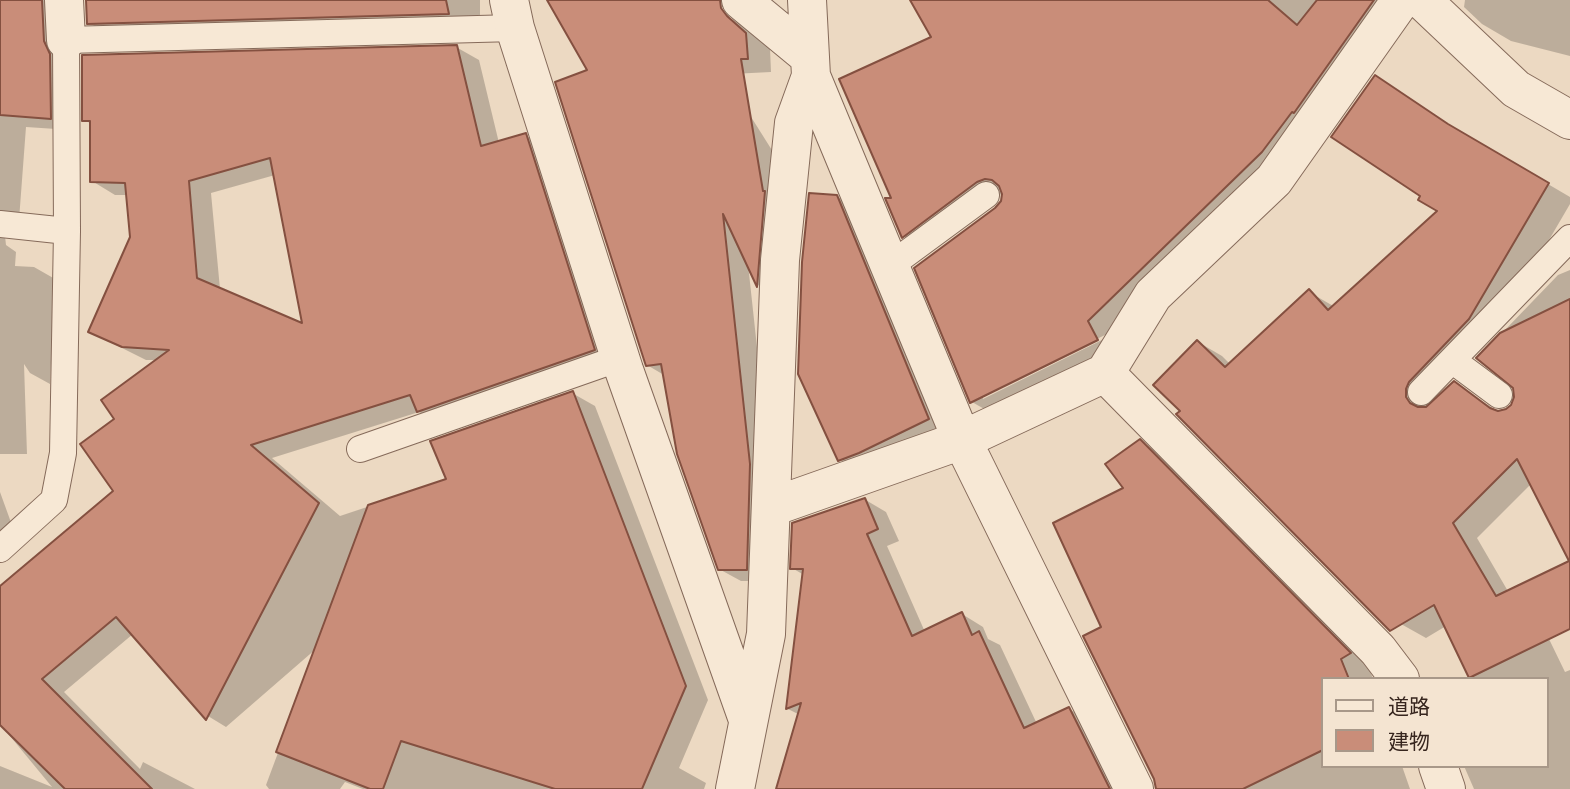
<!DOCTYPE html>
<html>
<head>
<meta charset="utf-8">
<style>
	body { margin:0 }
	#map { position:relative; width:1570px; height:789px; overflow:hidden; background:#ecd9c2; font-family:"Source Serif 4","Noto Sans JP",serif }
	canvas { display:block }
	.legend { position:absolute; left:1321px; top:677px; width:228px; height:91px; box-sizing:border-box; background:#f4e4d1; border:2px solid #a89889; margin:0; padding:9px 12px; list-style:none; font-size:21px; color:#36251e }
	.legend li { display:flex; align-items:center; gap:14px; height:35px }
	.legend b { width:35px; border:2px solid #a89889 }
</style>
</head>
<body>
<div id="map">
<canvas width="1570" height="789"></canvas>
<ul class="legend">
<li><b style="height:9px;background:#f7e8d5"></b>道路</li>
<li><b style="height:19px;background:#c98d79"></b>建物</li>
</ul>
</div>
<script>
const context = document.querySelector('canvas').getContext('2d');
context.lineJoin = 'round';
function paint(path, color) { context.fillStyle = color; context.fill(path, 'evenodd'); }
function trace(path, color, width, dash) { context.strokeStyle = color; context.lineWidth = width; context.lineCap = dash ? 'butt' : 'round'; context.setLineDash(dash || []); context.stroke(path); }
paint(new Path2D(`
	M0,0H67L71,130L26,127L19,220L5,236L6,245L16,252L15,266L34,267L55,279L50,384L30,373L24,364L27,454H0Z
	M88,0H480V16H467L469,25L110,35L89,23Z
	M549,0H677L723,14L747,28L770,48L771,72L732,74L719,66L775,155L778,297L758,285L748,264L771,477L767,581H741L719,569L664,375L647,365L589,71Z
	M912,0H1395L1118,353L993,414L972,402L997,209L1002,201L1004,192L925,249L903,236L894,200L934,38ZM1105,335L1106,338L983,399V395Z
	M1465,0H1570V56L1511,41L1482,24L1464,7Z
	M456,47L479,60L499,143L525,135L548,149L617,363L442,424L419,412L272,458L340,516L448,480L572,393L595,406L708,700L679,768L706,783L704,789H363L345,782L340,789H269L266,785L317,648L226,727L203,713L133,634L64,692L140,769L143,762L195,789H0V766L52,787L0,724V592L122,491L117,419L158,360H146L90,332L132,238L128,195H115L92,181V124L84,120ZM275,175L305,326L220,289L211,193Z
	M1375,77L1473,140L1570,197V204L1497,329L1434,396L1429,406L1454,383L1499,412L1507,411L1513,406L1516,398L1515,387L1478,358L1558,275L1570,270V560L1531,484L1477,538L1509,593L1533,606L1565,672L1570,670V789H1474L1464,766H1547V679H1472L1446,626L1426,638L1401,624L1182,411L1198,342L1222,356L1230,364L1309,292L1335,307L1440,210L1422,195Z
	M836,196L858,209L950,431L861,472L839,459Z
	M1140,441L1161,454L1368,664L1373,679H1323V766H1402L1410,789H1157L1103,628L1125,489Z
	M0,492L17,539L0,545Z
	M864,499L886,512L899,541L887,546L925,632L962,614L983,627L988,639L1000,645L1037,724L1069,709L1091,721L1124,789H778L800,715L788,709L804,575L792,568Z`), '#0003');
const building = new Path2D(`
	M0,0H42L44,41L50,54L51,119L0,115Z
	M86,0H446L449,14L87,24Z
	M547,0H720L721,8L727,16L746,33L748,59H741L763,191H765L757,287L723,214L750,464L747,570H718L677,454L661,364L646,366L645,363L555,82L587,70Z
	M910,0H1268L1297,25L1317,0H1374L1294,113L1292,112L1262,152L1088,321L1098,340L970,403L914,268L995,208L1001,201L1002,194L999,186L992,180L985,179L977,182L902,238L885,198H891L839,79L931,37Z
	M457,45L481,146L526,133L595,350L417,412L410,395L251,445L319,503L206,720L116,617L42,679L152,789H65L0,725V586L113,491L80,444L114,419L101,400L169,350L122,347L88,332L130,237L125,183L90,182V121H82V55ZM270,158L302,323L197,278L189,181Z
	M1375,75L1448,124L1549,183L1469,319L1409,382L1406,389V397L1410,403L1418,407H1426L1454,381L1490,408L1498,411L1506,409L1511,405L1514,397L1513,388L1476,358L1500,333L1570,299V629L1469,678L1434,605L1390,631L1176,414L1180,411L1153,385L1197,340L1225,367L1309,289L1328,310L1437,211L1418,200L1420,196L1331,137ZM1517,459L1569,561L1496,596L1453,523Z
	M809,193L837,195L929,419L859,453L838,461L798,374L802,262Z
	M573,391L686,686L642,789H555L401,741L383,789H370L276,752L368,505L446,479L430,441Z
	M1140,439L1351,653L1341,659L1349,679H1323V750L1243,789H1156L1154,779L1083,636L1101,627L1053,523L1123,488L1105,464Z
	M865,498L878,529L867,534L912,636L962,612L972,635L979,631L1024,728L1069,707L1110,789H776L801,703L786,709L803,569H790L792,523Z`);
paint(building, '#c98d79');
trace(building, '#845040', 2);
const lane = new Path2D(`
	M0,224L67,231
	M891,265L986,195
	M1452,360L1499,395
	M1421,392L1570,238
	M360,449L620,358
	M0,549L54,500L63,453L67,231L66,40L515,28`);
const street = new Path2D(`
	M64,0L66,40
	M509,0L515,28L624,370L747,717
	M741,0L810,57
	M807,0L811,76L962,440L1134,789
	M1422,0L1516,89L1570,120
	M1105,373L1378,650L1400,679
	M772,507L962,440L1105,373L1153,295L1274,180L1401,0
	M1438,766L1446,789
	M735,789L766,634L780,260L794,123L811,76`);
trace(lane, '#856a5a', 28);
trace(street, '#856a5a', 40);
trace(lane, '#f7e8d5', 26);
trace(street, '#f7e8d5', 38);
</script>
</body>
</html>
